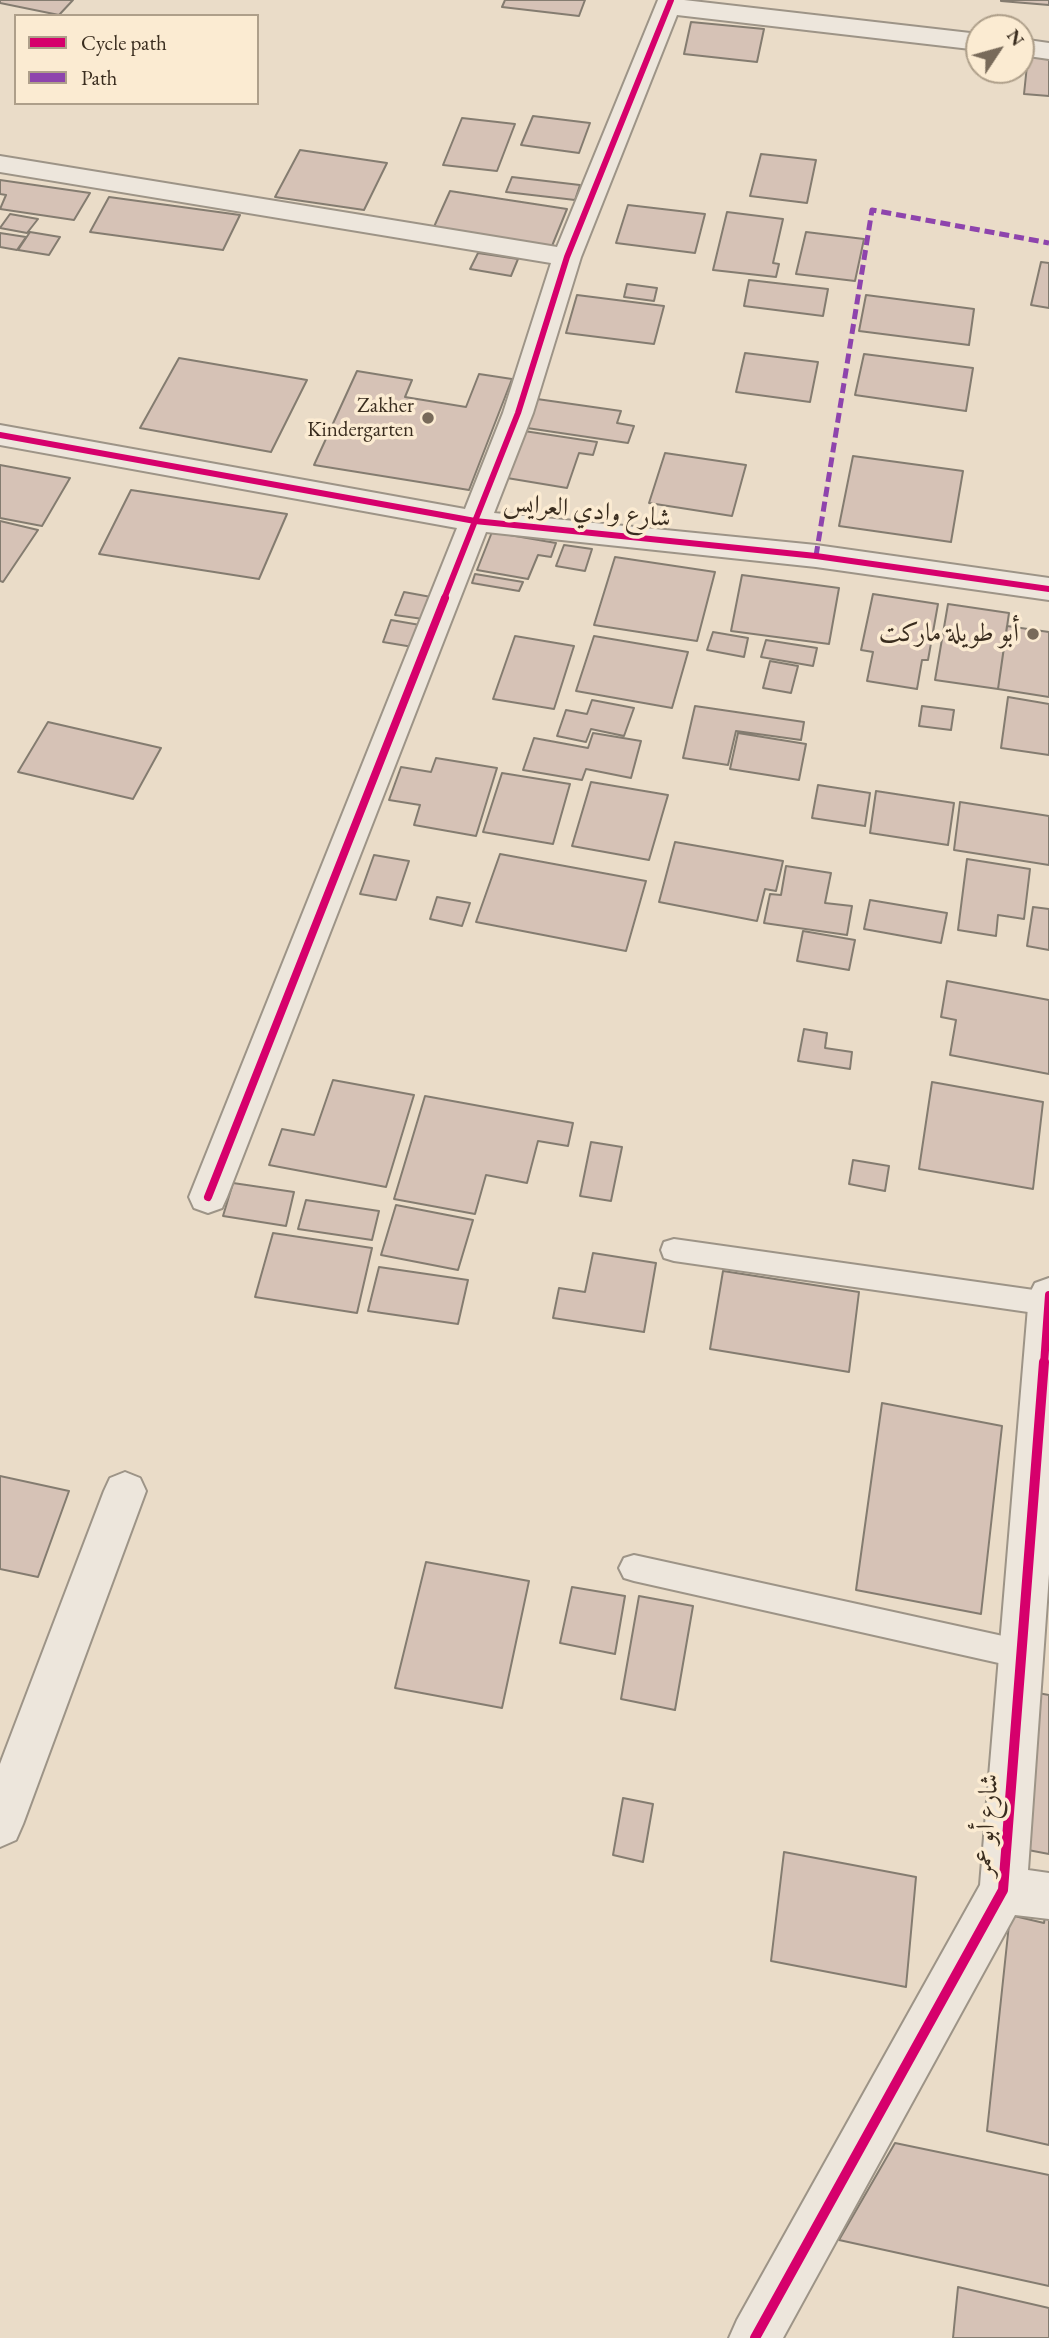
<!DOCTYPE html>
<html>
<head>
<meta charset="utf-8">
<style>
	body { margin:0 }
	#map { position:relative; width:1049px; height:2338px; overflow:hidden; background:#eadcc8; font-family:"EB Garamond",serif }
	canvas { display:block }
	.legend { position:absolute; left:14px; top:14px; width:245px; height:91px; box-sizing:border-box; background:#fbebd2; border:2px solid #ae9f8a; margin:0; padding:9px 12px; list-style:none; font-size:21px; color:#3a2d1f }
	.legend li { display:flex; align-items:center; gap:14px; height:35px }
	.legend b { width:35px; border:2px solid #ae9f8a }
	.north { position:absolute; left:965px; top:14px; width:70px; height:70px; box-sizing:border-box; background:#fbebd2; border:2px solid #ae9f8a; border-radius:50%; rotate:54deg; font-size:19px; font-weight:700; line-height:28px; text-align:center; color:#3a2d1f }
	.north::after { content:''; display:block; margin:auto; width:24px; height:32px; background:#786a5a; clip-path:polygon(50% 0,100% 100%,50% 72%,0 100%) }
</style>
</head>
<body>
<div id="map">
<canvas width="1049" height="2338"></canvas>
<ul class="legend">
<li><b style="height:9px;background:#d6006c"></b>Cycle path</li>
<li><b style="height:9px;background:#8e44ad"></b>Path</li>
</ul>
<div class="north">N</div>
</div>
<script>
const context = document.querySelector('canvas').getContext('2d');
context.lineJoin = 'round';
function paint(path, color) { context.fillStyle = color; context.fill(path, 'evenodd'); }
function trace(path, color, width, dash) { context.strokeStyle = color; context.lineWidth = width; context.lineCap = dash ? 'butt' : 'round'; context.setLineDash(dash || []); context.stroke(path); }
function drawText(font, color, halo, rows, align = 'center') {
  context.font = font + ' "EB Garamond",Amiri,serif'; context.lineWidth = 7; context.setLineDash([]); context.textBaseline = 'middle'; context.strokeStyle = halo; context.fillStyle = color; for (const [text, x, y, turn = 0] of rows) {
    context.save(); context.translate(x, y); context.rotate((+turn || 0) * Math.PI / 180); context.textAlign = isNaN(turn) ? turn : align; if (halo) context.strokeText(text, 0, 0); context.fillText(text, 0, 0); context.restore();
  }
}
const building = new Path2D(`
	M0,0H73L59,15L0,3Z
	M505,0H585L579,16L502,7Z
	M1001,0H1049V5L1001,1Z
	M691,22L764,29L757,62L684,54Z
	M1028,56L1049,58V96L1024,94Z
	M533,116L590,123L579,153L521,145Z
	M462,118L515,124L497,171L443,165Z
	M300,150L387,163L364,210L275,197Z
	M761,154L816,160L807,203L750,196Z
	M512,177L580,185L575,200L506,192Z
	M0,180L90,193L74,220L0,209L6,195L0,194Z
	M450,191L567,209L552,246L433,229Z
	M109,197L240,215L223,250L90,232Z
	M628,205L705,214L695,253L616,243Z
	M727,212L783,219L773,263L779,264L776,277L713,270Z
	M10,214L38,219L27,233L0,228Z
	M30,232L60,237L49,255L18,250Z
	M806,232L864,239L855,281L796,274Z
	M0,233L26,237L17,250L0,247Z
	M478,253L518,259L511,276L470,269Z
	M1041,262L1049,263V308L1031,305Z
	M749,280L828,289L823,316L744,306Z
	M627,284L657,288L654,301L624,297Z
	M577,295L664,306L654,344L566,333Z
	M866,295L974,309L969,345L859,331Z
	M745,353L818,362L810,402L736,392Z
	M864,354L973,368L966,411L855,395Z
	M179,358L307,380L271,452L140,428Z
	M357,371L412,380L405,397L466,407L479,374L512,379L469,490L314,465Z
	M537,399L621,411L617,423L634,426L628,443L527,428Z
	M524,431L597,442L593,455L579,453L567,488L507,478Z
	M665,453L746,465L732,516L649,503Z
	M853,456L963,471L951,542L839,526Z
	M0,465L70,478L42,526L0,518Z
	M131,490L287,514L259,579L99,554Z
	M0,521L38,530L3,582L0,581Z
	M492,532L556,543L551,557L538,555L528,579L477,570Z
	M564,545L592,549L585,571L556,566Z
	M615,557L715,572L697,641L594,625Z
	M475,574L523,582L519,591L472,583Z
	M742,575L839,588L829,644L731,631Z
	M404,592L431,597L423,619L395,615Z
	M873,594L938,604L928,660H922L917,689L867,681L873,652L861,650Z
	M948,604L1009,613L998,689L935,680Z
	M391,620L420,625L413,647L383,642Z
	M1007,626L1049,632V697L998,689Z
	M713,632L748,638L744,657L707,650Z
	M515,636L574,646L554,709L493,699Z
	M594,636L688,652L672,708L576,691Z
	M766,640L817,648L813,666L761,657Z
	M770,661L798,666L791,693L763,688Z
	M1008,697L1049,704V755L1001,748Z
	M592,700L634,708L624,736L591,729L586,742L557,736L566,710L587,714Z
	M695,706L804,722L801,740L736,731L728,765L683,758Z
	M922,706L954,710L951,730L919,726Z
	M48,722L161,748L133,799L18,772Z
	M593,733L641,741L631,778L586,769L582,780L523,770L534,738L588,748Z
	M738,733L806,744L799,780L730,769Z
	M436,758L497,768L476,836L414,825L420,805L389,800L401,767L431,772Z
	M502,773L570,784L553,844L483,832Z
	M591,782L668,795L649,860L572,846Z
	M818,785L870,793L865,826L812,818Z
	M876,791L954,803L948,845L870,833Z
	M960,802L1049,816V865L954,850Z
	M675,842L783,861L776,891L765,889L757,921L659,902Z
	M500,854L646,881L626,951L476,922Z
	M374,855L409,861L396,900L360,894Z
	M967,859L1030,869L1024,919L998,915L996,936L958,930Z
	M786,866L831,873L825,903L852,906L847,935L764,923L770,894L781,895Z
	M437,897L470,903L462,926L430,919Z
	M870,900L947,913L941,943L864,929Z
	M1033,907L1049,909V950L1027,946Z
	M803,931L855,940L849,970L797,961Z
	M947,981L1049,1000V1074L950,1055L956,1020L941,1017Z
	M804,1029L827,1033L825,1048L852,1052L850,1069L798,1061Z
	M333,1080L414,1095L386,1187L269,1165L282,1129L314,1135Z
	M932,1082L1043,1102L1033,1189L919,1169Z
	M425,1096L573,1123L568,1146L538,1141L527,1183L486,1175L475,1214L394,1199Z
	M591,1142L622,1147L611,1201L580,1196Z
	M853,1160L889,1166L885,1191L849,1184Z
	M233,1183L294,1192L286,1226L223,1216Z
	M306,1200L379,1211L372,1240L298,1229Z
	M396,1205L473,1220L458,1270L381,1255Z
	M273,1233L372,1248L357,1313L255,1297Z
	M593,1253L656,1263L644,1332L553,1318L559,1288L585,1292Z
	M379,1267L468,1280L458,1324L368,1311Z
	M723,1271L859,1292L849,1372L710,1349Z
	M882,1403L1002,1426L981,1614L856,1590Z
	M0,1476L69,1491L38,1577L0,1569Z
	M426,1562L529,1581L502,1708L395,1688Z
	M572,1587L625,1596L615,1654L560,1643Z
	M639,1596L693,1606L675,1710L621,1699Z
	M1038,1693L1049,1695V1854L1028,1850Z
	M623,1798L653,1804L643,1862L613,1855Z
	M784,1852L916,1877L906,1987L771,1961Z
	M1046,1909L1049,1910V2145L987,2131L1010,1915L1044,1923Z
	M895,2143L1049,2175V2286L839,2240Z
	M958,2287L1049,2308V2338H953Z`);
paint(building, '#d6c2b6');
trace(building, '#847c70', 2);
const lane = new Path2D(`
	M674,1239L1048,1292L1049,1315L674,1261L664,1258L661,1250L664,1242Z
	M634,1555L1021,1640L1032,1644L1036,1654L1032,1664L1021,1668L634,1581L624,1578L619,1568L624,1558Z`);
const street = new Path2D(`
	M658,0H684L979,34V50L677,15L581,257L533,413L494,513L816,545L1049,578V600L816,567L486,532L227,1197L222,1208L208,1213L194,1208L189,1197L457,528L0,445V425L465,509L503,413L551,263L0,172V156L557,247Z
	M1021,39L1049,43V59L1021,55Z
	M1049,1278V1574L1028,1870L1049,1873V1919L1015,1915L783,2338H729L737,2320L980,1885L1029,1295L1035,1283Z
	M125,1472L140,1478L146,1491L23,1824L16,1840L0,1847V1764L104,1491L110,1478Z`);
trace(lane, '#9d9487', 4);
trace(street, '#9d9487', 4);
paint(lane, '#ede6dc');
paint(street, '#ede6dc');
trace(new Path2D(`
	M816,556L872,210L1049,243`), '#8e44ad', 5, [10, 5]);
trace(new Path2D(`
	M0,435L475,521L816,556L1049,589
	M444,599L518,413L567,257L671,0`), '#d6006c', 6);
trace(new Path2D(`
	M208,1197L445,598
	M1044,1364L1049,1295`), '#d6006c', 8);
trace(new Path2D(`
	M755,2338L1003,1890L1044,1362`), '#d6006c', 10);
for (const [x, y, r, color] of [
	[428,418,7,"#786a5a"],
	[1033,634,7,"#786a5a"]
]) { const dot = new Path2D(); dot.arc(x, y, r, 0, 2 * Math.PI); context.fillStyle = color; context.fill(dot); trace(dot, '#fbebd2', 2.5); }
drawText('21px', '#3a2d1f', '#fbebd2', [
	["Zakher",414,406],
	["Kindergarten",414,430]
], 'right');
drawText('26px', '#3a2d1f', '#fbebd2', [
	["شارع وادي العرايس",587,511,6],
	["شارع أبو عمر",987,1825,-86]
]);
drawText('26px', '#3a2d1f', '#fbebd2', [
	["أبو طويلة ماركت",1019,634]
], 'right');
</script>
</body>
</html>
